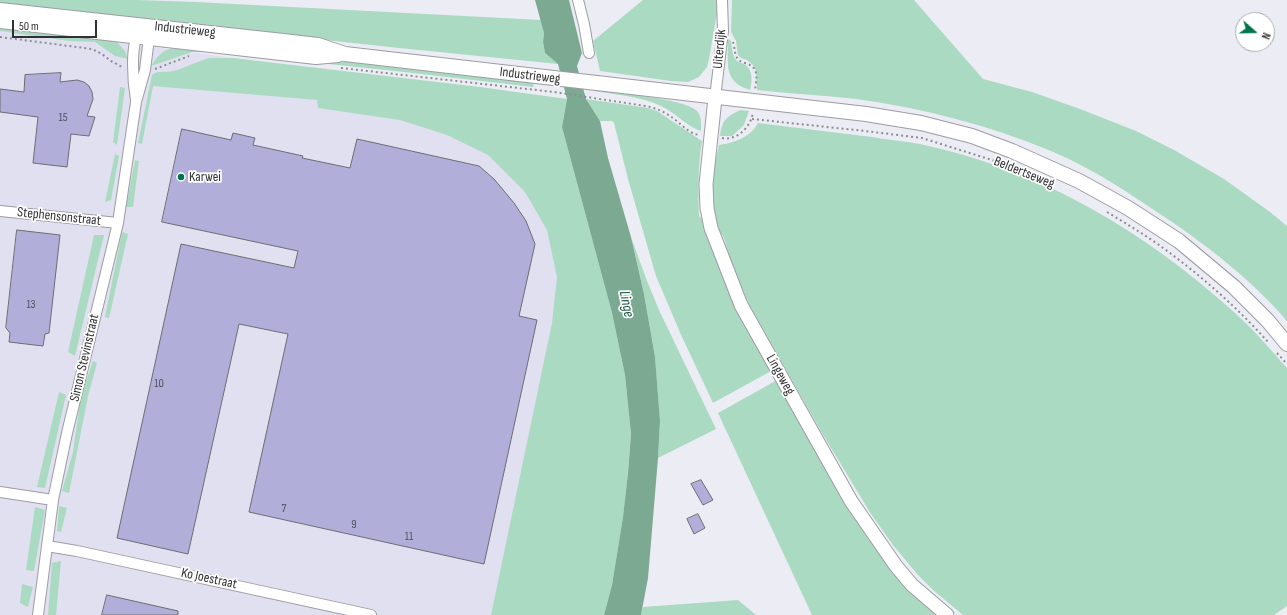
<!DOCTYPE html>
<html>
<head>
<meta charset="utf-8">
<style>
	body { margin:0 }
	#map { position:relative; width:1287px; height:615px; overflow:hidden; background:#ececf5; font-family:"Sofia Sans Condensed",sans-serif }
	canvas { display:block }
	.north { position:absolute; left:1235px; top:12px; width:40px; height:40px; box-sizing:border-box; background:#fff; border:1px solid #adadae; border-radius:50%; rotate:110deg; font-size:11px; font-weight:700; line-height:16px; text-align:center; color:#313134 }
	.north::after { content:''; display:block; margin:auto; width:14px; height:18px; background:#00744f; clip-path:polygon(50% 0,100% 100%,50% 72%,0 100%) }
	.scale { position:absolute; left:12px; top:20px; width:85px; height:18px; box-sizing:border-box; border:2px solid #313134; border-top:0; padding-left:5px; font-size:12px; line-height:14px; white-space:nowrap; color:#313134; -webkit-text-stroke:3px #fff; paint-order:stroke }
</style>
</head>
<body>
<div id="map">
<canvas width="1287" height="615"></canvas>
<div class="north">N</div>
<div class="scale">50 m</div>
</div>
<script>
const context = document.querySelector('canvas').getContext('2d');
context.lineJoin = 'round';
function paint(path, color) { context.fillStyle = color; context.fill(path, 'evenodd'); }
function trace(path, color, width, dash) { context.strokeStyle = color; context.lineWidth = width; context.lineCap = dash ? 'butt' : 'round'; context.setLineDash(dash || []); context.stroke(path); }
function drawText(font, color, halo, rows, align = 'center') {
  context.font = font + ' "Sofia Sans Condensed",sans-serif'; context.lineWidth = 3.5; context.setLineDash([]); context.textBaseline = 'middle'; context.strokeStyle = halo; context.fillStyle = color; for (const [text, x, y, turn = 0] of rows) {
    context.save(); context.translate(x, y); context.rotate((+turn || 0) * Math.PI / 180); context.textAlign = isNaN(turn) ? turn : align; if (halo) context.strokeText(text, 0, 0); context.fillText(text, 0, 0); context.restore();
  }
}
paint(new Path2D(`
	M0,26L518,97L563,278L501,615H0Z`), '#e0e0f0');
paint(new Path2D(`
	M0,0H137L196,2L541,20L544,33L543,42L545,53L558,64L399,48L140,20L131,17L0,3Z
	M643,0H716L717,13L709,59L707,67L699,77L688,82L671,81L600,71L593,41Z
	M732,0H914L983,79L1032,92L1080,109L1136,131L1174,150L1224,179L1270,212L1287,226V321C1254,282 1208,246 1166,218C1129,193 1092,168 1051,151C989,125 922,108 856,99C823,95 790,94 757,90L756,71L753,65L747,60L741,58L738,55L736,41L731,32Z
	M0,24L116,41L125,51L128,59L115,56L95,42L69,41L0,31Z
	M728,39L731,41C732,47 732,55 736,60C739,63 744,63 747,66C753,72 752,83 750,90C723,82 728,63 728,39Z
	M174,48L371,64L534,83L533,87L404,72L216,52H192L151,66C157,57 163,49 174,48Z
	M210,58H233L480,87L567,99L562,127L612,313L625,375L631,434L628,473L623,517L612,585L604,615H491L552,323L557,277L547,230L525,192L488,155L447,135L400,120L318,108L317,100L153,86L142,144L138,143L152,75C157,70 166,73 173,71C186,68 197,61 210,58Z
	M120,87L125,88L117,145L113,142Z
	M588,90C608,92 685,98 697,111C702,117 701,124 701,131C686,126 676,113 661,106C640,96 611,94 588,90Z
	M586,99L648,108L657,111L702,141C698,165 698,191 699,216L708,224L773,370L713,403L682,337L656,276L628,179L614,123L612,121H600Z
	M740,110L749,111L744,125L732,136H720C722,120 726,117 740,110Z
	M758,123C796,128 834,132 872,137C888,140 904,141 920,144C1042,170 1143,230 1235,313C1254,330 1270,349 1287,368V606L1274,615H963L933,590L917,574L893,545L871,514L822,433L750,306L731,262L724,238L715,223L712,212V177L719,145C734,143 751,137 758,123Z
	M115,154L119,156L111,200L105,202Z
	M135,160L139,161L133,207H126Z
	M122,232L128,234L109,318L105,317Z
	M94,235H104L75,356L68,352Z
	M631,237L647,281L659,310L716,429L658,458L660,421L655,357L644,294Z
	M93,361L97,363L88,396L69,493L62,491L73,452L81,396Z
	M779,379L857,515L941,615H812L718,413Z
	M59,392L66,395L45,488L37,487Z
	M59,506L67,508L61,532L57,531Z
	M35,507L45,510L34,571L26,570Z
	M61,561L56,615H48L52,563Z
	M22,584L33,587L28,607L20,603Z
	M738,600L756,615H641L643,607Z`), '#abdac2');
paint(new Path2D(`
	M535,0H569L582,53L577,66L586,99L600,121L608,158L631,237L644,294L655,357L660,421L658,458L648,578L641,615H604L612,585L623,517L628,473L631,434L625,375L612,313L562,127L567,99L558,64L545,53L543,42L544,33Z`), '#7ba991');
const building = new Path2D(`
	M61,73L60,82L77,80L84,82L89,86L92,92L93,99L87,116L95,117L89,136L71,134L67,167L33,163L38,117L0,112V89L24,92L25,75Z
	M182,129L231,140L233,133L255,138L253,145L303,156L302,158L350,168L357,139L479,166L494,179L514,203L526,221L535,244L519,316L537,320L484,564L249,512L288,334L239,324L188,554L117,538L181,244L294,268L298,251L162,222Z
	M17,230L60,235L49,333L45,334L43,346L9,342L10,333L6,328Z
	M701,480L713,500L703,505L691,484Z
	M698,514L705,528L694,534L687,519Z
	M107,595L178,611V615H102Z`);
paint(building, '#b1afd9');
trace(building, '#6d6d74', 1);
const minor = new Path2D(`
	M578,0L584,24L589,53
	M715,98L723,31L722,0
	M136,100C133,83 130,46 139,31
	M0,211L118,223
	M0,492L53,500
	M47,546L77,551L371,615
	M38,615L53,500L67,433L118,223L136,102L145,70L149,38L146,33`);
const tertiary = new Path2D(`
	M715,98L706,184L707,208L711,228L741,305L851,501L896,566L912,585L947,615`);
const secondary = new Path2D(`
	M0,10L283,41L318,45L345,54L866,114L921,123L972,136L1012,151L1079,181L1128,208L1179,241L1234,287L1268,321L1287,344
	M0,21L316,57L338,55`);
trace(minor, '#9c9ca4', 12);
trace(tertiary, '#9c9ca4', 15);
trace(secondary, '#9c9ca4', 16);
trace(new Path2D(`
	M0,37L92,49L102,54L111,61L122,67
	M733,42C735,47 734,56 739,60C742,63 748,63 751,66C759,70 756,82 755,90
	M341,68L554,92L646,106C655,108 663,111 670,116C680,122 688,134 700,135
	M155,69L189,56
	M752,119L865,131L922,138L995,161L1048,182
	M722,138C737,141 751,127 753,112
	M1107,212C1125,223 1142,233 1159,245C1198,273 1236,306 1268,342
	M1277,353L1287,364`), '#8d8d92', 2, [2, 3]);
trace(minor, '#fff', 10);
trace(tertiary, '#fff', 13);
trace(secondary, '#fff', 14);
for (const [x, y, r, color] of [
	[181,177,4,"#00744f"]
]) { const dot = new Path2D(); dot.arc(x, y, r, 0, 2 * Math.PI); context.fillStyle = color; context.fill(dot); trace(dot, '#fff', 1.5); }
drawText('12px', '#51505d', null, [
	["15",63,118],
	["13",31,305],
	["10",159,384],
	["7",284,509],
	["9",354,525],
	["11",409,537]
]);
drawText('14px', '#313134', '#fff', [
	["Industrieweg",185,30,6],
	["Uiterdijk",720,49,-85],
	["Industrieweg",530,76,7],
	["Beldertseweg",1024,173,22],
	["Stephensonstraat",59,217,6],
	["Simon Stevinstraat",85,358,-77],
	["Lingeweg",780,375,61],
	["Ko Joestraat",209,579,12]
]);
drawText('14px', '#313134', '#fff', [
	["Karwei",189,177]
], 'left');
drawText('italic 15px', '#165039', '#fff', [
	["Linge",626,304,79]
]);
</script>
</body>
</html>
